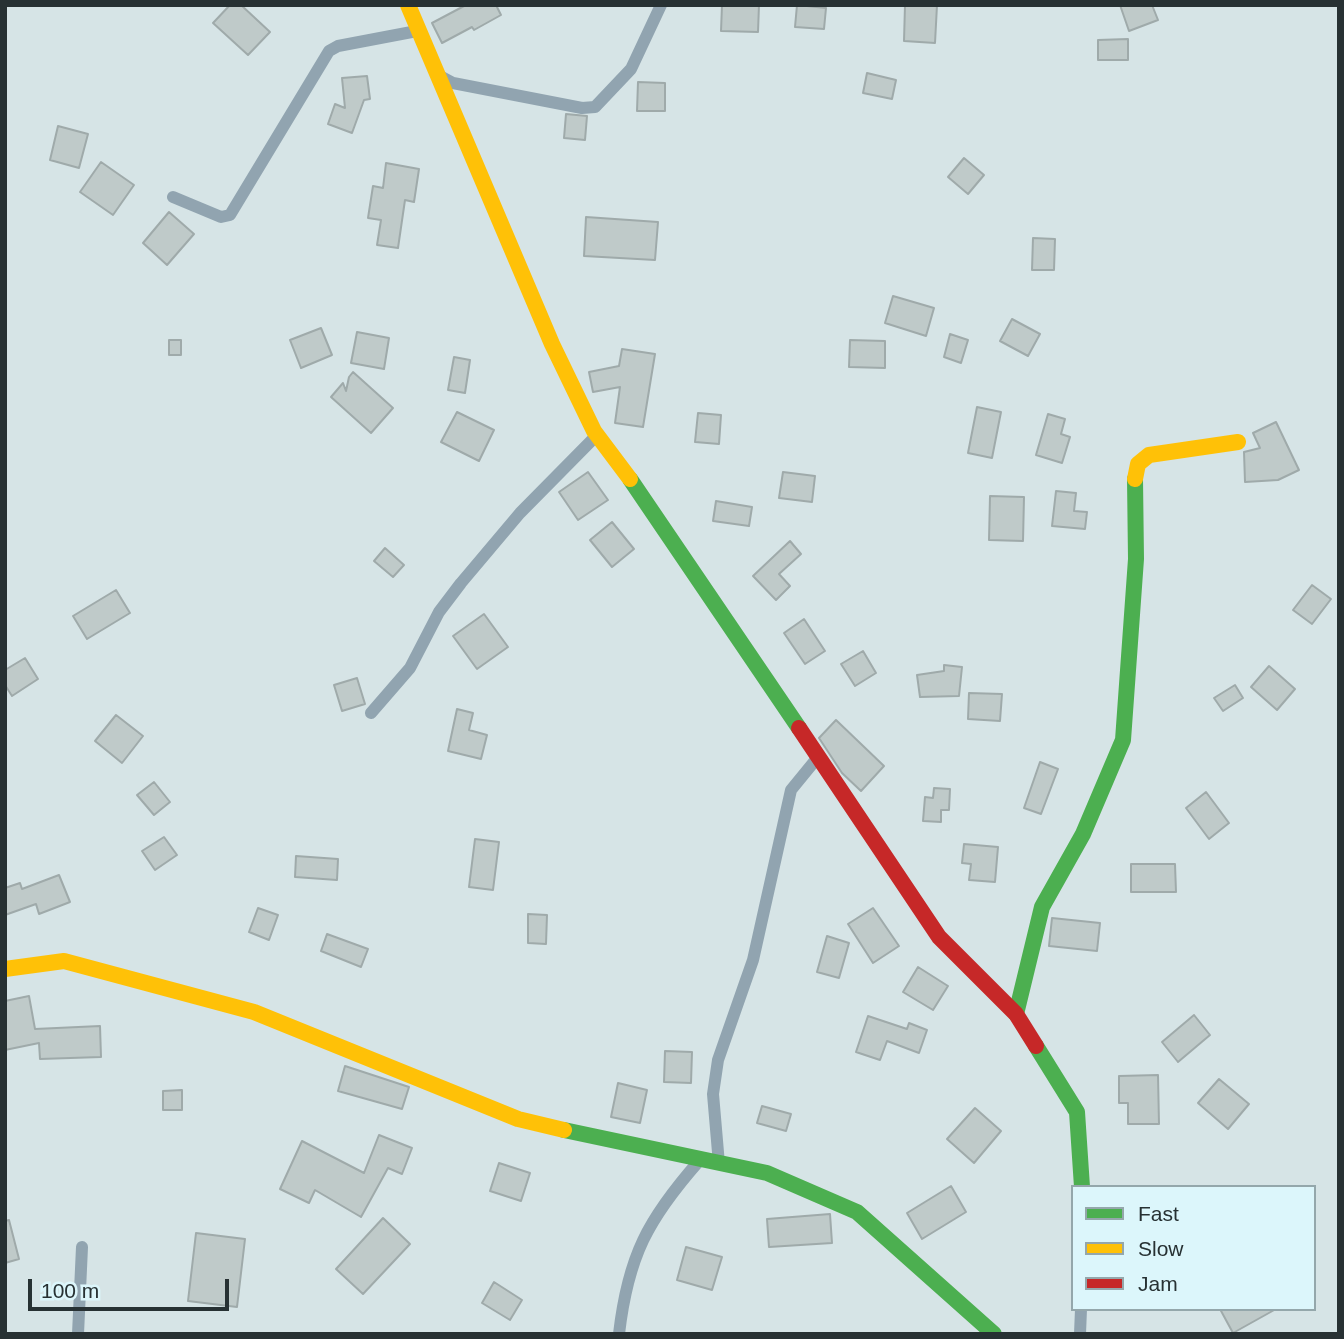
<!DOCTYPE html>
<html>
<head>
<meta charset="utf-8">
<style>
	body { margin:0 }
	#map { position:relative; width:1344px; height:1339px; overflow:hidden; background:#d6e4e6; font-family:Arial,sans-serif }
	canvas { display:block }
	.frame { position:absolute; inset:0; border:7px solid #273133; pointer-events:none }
	.legend { position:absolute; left:1071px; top:1185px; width:245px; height:126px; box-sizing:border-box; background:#dcf6fb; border:2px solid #94a7ab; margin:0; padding:9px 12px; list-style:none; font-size:21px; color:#273133 }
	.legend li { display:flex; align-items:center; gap:14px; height:35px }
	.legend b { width:35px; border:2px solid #94a7ab }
	.scale { position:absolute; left:28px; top:1279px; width:201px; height:32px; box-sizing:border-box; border:4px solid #273133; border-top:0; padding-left:9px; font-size:21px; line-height:24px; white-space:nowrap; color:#273133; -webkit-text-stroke:5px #dcf6fb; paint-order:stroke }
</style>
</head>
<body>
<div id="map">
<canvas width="1344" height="1339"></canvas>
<div class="frame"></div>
<ul class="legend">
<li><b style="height:9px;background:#4caf50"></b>Fast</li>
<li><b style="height:9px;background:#ffc107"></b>Slow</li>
<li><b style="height:9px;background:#c62828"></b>Jam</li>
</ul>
<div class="scale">100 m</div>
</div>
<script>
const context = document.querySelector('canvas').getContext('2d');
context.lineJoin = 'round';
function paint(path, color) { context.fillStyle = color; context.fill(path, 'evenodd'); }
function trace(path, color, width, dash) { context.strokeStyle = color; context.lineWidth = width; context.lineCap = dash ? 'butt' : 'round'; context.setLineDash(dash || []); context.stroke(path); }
const building = new Path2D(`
	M230,5H241L270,32L248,55L213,23Z
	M466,5H496L501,15L474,30L472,27L442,43L432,23Z
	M722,5H759L758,32L721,31Z
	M797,5L826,8L824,29L795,27Z
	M905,5H937L935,43L904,41Z
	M1120,5H1152L1158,20L1129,31Z
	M1128,39V60H1098V40Z
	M867,73L896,80L892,99L863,93Z
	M367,76L370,99L364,100L352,133L328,124L335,104L345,108L342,78Z
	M638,82L665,83V111H637Z
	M566,114L587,116L585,140L564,138Z
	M58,126L88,134L79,168L50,160Z
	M964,158L984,175L968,194L948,177Z
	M101,162L134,185L113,215L80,192Z
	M386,163L419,169L414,202L405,200L398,248L377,245L381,220L368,218L373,186L383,188Z
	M169,212L194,234L167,265L143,243Z
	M586,217L658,222L655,260L584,256Z
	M1033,238L1055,239L1054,270H1032Z
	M893,296L934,308L926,336L885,323Z
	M1012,319L1040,334L1028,356L1000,341Z
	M321,328L332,355L301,368L290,340Z
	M357,332L389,338L384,369L351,363Z
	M950,334L968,340L961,363L944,357Z
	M169,340H181V355H169Z
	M850,340L885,341V368L849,367Z
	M622,349L655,354L643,427L615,423L620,387L593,392L589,372L619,366Z
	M454,357L470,360L465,393L448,390Z
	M353,372L393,408L371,433L331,397L343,383L346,391L349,377Z
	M977,407L1001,412L992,458L968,453Z
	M457,412L494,430L479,461L441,442Z
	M698,413L721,415L719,444L695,442Z
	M1048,414L1065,419L1061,434L1070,437L1062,463L1036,455Z
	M1276,422L1299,470L1278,480L1245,482L1244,452L1260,448L1253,433Z
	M588,472L608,500L578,520L559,492Z
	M783,472L815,476L812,502L779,498Z
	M1056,491L1076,493L1074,511L1087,512L1085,529L1052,526Z
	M990,496L1024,497L1023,541L989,540Z
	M716,501L752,507L749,526L713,521Z
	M612,522L634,549L612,567L590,540Z
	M790,541L801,554L779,574L790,586L776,600L753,576Z
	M385,548L404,565L393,577L374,561Z
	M1312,585L1331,599L1312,624L1293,610Z
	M116,590L130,613L87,639L73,616Z
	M484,614L508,647L477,669L453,636Z
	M804,619L825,651L805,664L784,633Z
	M863,651L876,673L855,686L841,664Z
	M25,658L38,679L12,696L5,685V670Z
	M944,665L962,667L959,696L920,697L917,675L944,671Z
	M1269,666L1295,689L1277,710L1251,687Z
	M357,678L365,704L342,711L334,685Z
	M1235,685L1243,698L1223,711L1214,698Z
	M969,693L1002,694L1000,721L968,719Z
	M457,709L473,713L469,730L487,735L481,759L448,751Z
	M116,715L143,736L122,763L95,741Z
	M836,720L884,766L861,791L842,773L819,738Z
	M1040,762L1058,769L1041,814L1024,808Z
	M154,782L170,802L154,815L137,795Z
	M934,788L950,789L949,810H941V822L923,821L925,797L933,798Z
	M1206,792L1229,823L1209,839L1186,808Z
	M164,837L177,855L155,870L142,851Z
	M475,839L499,842L493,890L469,887Z
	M964,844L998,847L995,882L969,880L971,864L962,863Z
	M296,856L338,859L337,880L295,877Z
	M1131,864H1175L1176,892H1131Z
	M59,875L70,902L39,914L36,904L5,915V888L20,883L22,889Z
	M258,908L278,915L269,940L249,932Z
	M873,908L899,946L873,963L848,924Z
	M528,914L547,915L546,944L528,943Z
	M1052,918L1100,923L1097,951L1049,946Z
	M327,934L368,949L361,967L321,951Z
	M827,936L849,943L839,978L817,972Z
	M918,967L948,986L933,1010L903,992Z
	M29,996L35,1029L100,1026L101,1057L40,1059L39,1043L5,1050V1001Z
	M1194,1015L1210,1035L1178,1062L1162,1042Z
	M868,1016L907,1029L909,1023L927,1030L919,1053L887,1041L880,1060L856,1052Z
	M665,1051L692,1052L691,1083L664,1082Z
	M345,1066L409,1087L402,1109L338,1091Z
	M1158,1075L1159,1124H1128V1103H1119V1076Z
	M1219,1079L1249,1104L1228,1129L1198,1103Z
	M618,1083L647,1090L640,1123L611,1117Z
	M182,1090V1110H163V1091Z
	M762,1106L791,1114L786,1131L757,1123Z
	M975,1108L1001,1131L974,1163L947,1139Z
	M379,1135L412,1148L402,1174L388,1168L361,1217L315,1190L309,1203L280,1189L302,1141L364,1173Z
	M499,1163L530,1173L521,1201L490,1191Z
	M951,1186L966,1212L922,1239L907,1213Z
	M830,1214L832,1243L769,1247L767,1219Z
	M383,1218L410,1244L363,1294L336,1269Z
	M9,1220L19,1259L5,1263V1221Z
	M196,1233L245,1239L237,1307L188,1301Z
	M686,1247L722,1257L712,1290L677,1280Z
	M494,1282L522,1300L510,1320L482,1303Z
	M1220,1309H1276L1233,1333Z`);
paint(building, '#bfcac9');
trace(building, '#9faaaa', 2);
trace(new Path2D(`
	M438,75L453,83L582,108L595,107L631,69L661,5
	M173,197L221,217L230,215L329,51L338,46L417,31
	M371,713L410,668L439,612L461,583L520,513L597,435
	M719,1164L713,1094L718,1060L753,960L791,790L818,757
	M78,1334L82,1247
	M619,1334C628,1256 648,1219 699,1161
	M1080,1334L1081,1309`), '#91a4b0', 12);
trace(new Path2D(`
	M630,479L799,728
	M1016,1014L1042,907L1083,834L1123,740L1136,559L1135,479
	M1036,1046L1077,1112L1082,1187
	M564,1130L767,1173L857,1212L994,1334`), '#4caf50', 16);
trace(new Path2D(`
	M408,5L552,344L594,431L630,479
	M1135,479L1138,464L1149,455L1238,442
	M5,969L64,961L254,1012L518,1119L564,1130`), '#ffc107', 16);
trace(new Path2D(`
	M799,728L939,937L1016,1014L1036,1046`), '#c62828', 16);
</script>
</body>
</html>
